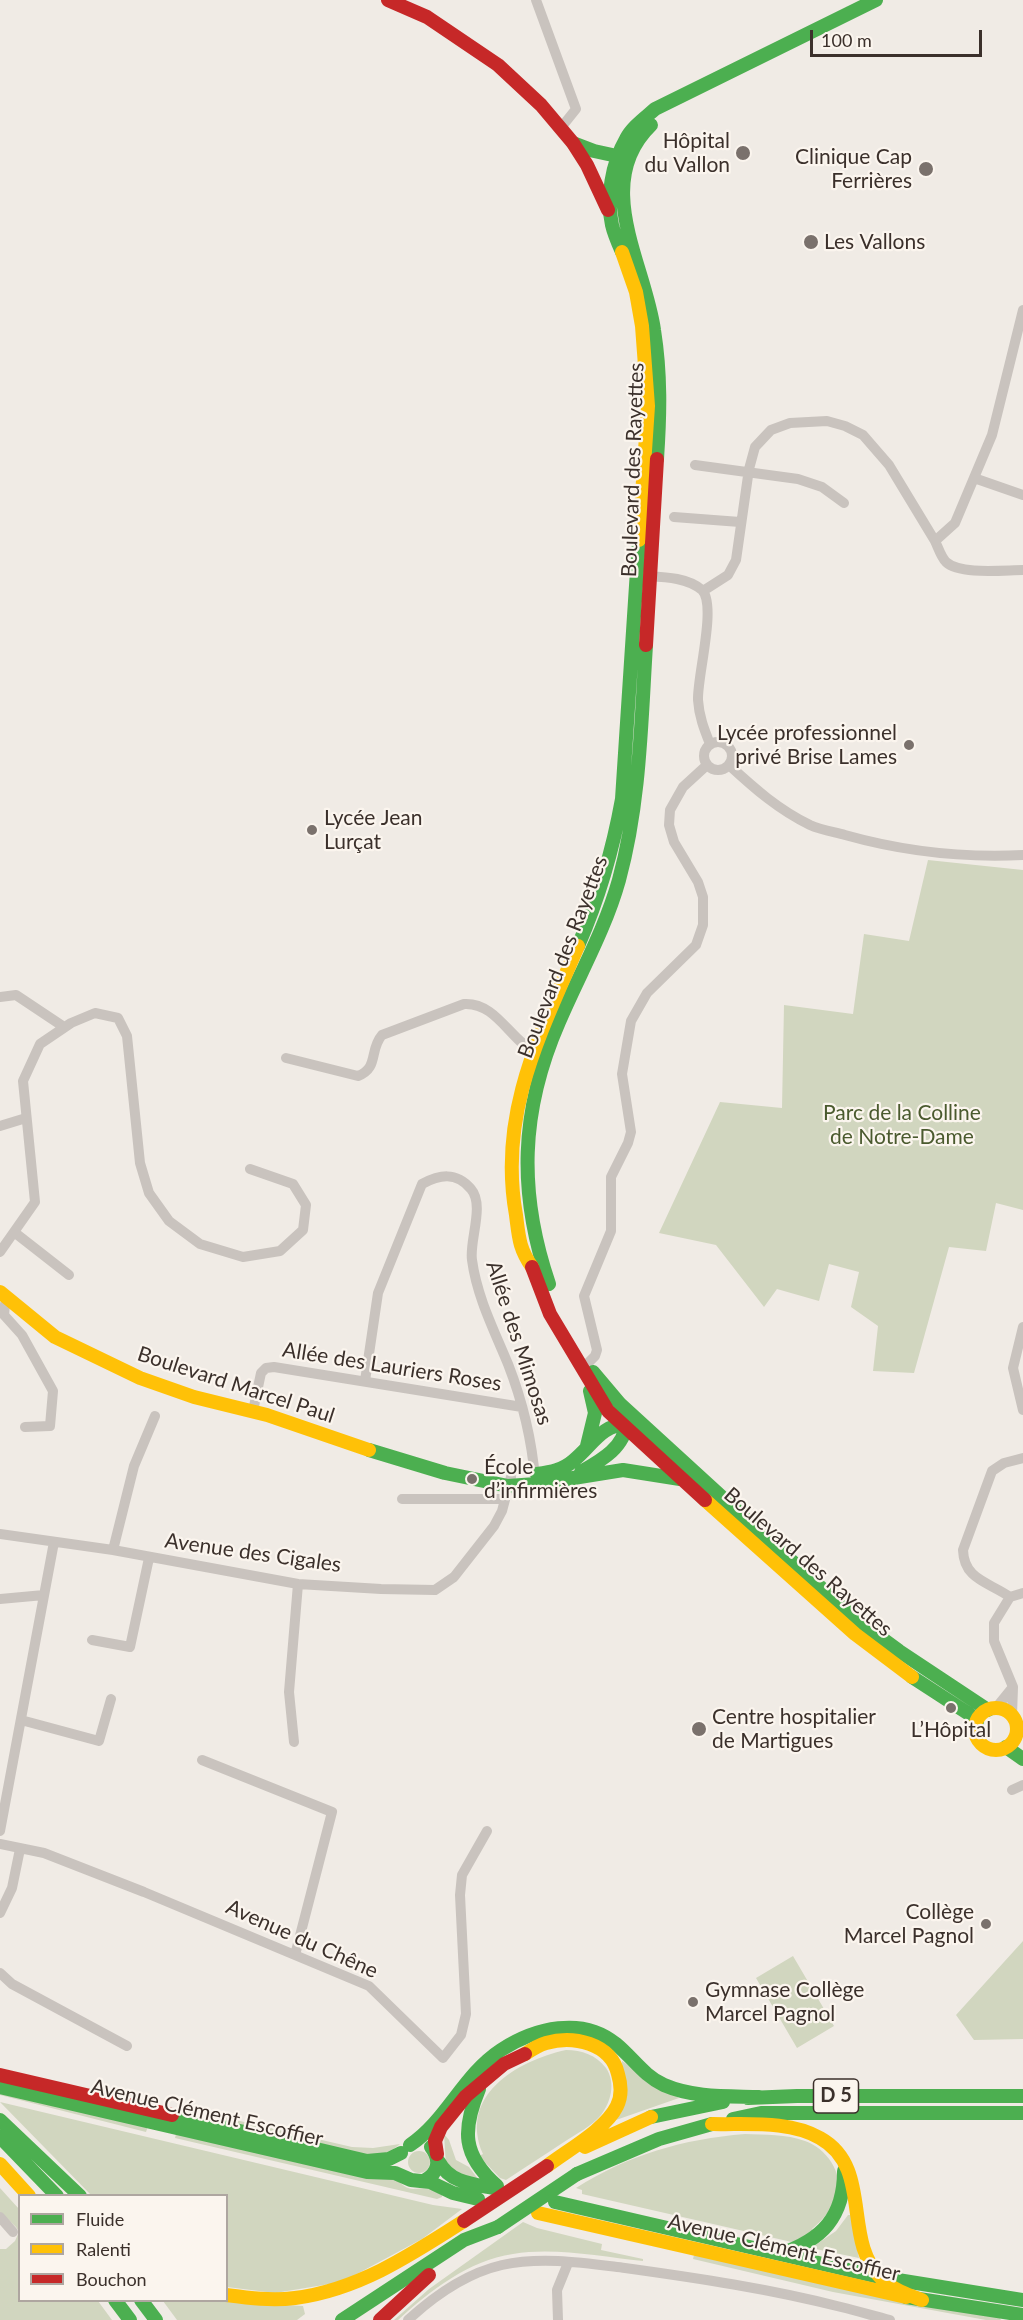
<!DOCTYPE html>
<html>
<head>
<meta charset="utf-8">
<style>
	body { margin:0 }
	#map { position:relative; width:1023px; height:2320px; overflow:hidden; background:#f0ebe5; font-family:Lato,sans-serif }
	canvas { display:block }
	.legend { position:absolute; left:18px; top:2194px; width:210px; height:108px; box-sizing:border-box; background:#fbf5ee; border:2px solid #aea6a0; margin:0; padding:8px 10px; list-style:none; font-size:18px; color:#3b302b }
	.legend li { display:flex; align-items:center; gap:12px; height:30px }
	.legend b { width:30px; border:2px solid #aea6a0 }
	.scale { position:absolute; left:810px; top:30px; width:172px; height:27px; box-sizing:border-box; border:3px solid #3b302b; border-top:0; padding-left:8px; font-size:18px; line-height:21px; white-space:nowrap; color:#3b302b; -webkit-text-stroke:4px #fbf5ee; paint-order:stroke }
</style>
</head>
<body>
<div id="map">
<canvas width="1023" height="2320"></canvas>
<ul class="legend">
<li><b style="height:8px;background:#4caf50"></b>Fluide</li>
<li><b style="height:8px;background:#ffc107"></b>Ralenti</li>
<li><b style="height:8px;background:#c62828"></b>Bouchon</li>
</ul>
<div class="scale">100 m</div>
</div>
<script>
const context = document.querySelector('canvas').getContext('2d');
context.lineJoin = 'round';
function paint(path, color) { context.fillStyle = color; context.fill(path, 'evenodd'); }
function trace(path, color, width, dash) { context.strokeStyle = color; context.lineWidth = width; context.lineCap = dash ? 'butt' : 'round'; context.setLineDash(dash || []); context.stroke(path); }
function drawText(font, color, halo, rows, align = 'center') {
  context.font = font + ' Lato,sans-serif'; context.lineWidth = 4.5; context.setLineDash([]); context.textBaseline = 'middle'; context.strokeStyle = halo; context.fillStyle = color; for (const [text, x, y, turn = 0] of rows) {
    context.save(); context.translate(x, y); context.rotate((+turn || 0) * Math.PI / 180); context.textAlign = isNaN(turn) ? turn : align; if (halo) context.strokeText(text, 0, 0); context.fillText(text, 0, 0); context.restore();
  }
}
paint(new Path2D(`
	M928,860L1023,870V1210L996,1203L986,1251L949,1247L914,1373L873,1371L878,1326L851,1307L859,1272L829,1264L819,1301L777,1289L764,1307L716,1245L659,1233L720,1102L782,1108L784,1005L853,1014L864,934L909,941Z
	M1023,1941V2039L974,2040L956,2015Z
	M793,1956L834,2026L797,2048L756,1978Z
	M566,2050C582,2050 596,2055 606,2068C616,2083 611,2102 601,2115C592,2126 576,2134 564,2142C545,2155 525,2167 506,2180L500,2178L479,2156L483,2154C458,2096 516,2061 566,2050Z
	M622,2061L679,2098L616,2120Z
	M0,2092L148,2126L146,2132L0,2095Z
	M0,2102L433,2205L462,2209L422,2239L342,2282L275,2293L227,2287L226,2196L91,2195Z
	M184,2108L352,2147L373,2148L400,2144L387,2154L369,2156L183,2112Z
	M176,2134L396,2179C412,2194 411,2187 428,2189C432,2189 438,2193 442,2195V2197L437,2199L175,2138Z
	M444,2134L449,2140L456,2160L469,2167L478,2179L459,2176L446,2166Z
	M745,2134C765,2135 786,2134 805,2141C826,2148 844,2173 837,2196C833,2209 822,2220 812,2229L814,2233L796,2243L582,2194V2190L576,2188C628,2155 683,2139 745,2134Z
	M408 2162a11 11 0 1 1 22 0a11 11 0 1 1-22 0Z
	M0,2188L19,2209L20,2300L98,2301L112,2320H0V2249H6L15,2241L19,2232L16,2227L0,2212Z
	M848,2215H851L859,2258L811,2248L836,2231Z
	M523,2222L537,2228L602,2244L601,2250L643,2259V2261C601,2257 555,2247 513,2254C468,2261 431,2290 398,2320H394L429,2289Z
	M694,2255L1000,2318L1001,2320H986L833,2292L693,2259Z
	M163,2301H221L303,2306L305,2314L297,2320H177Z`), '#d1d6bf');
trace(new Path2D(`
	M536,0L576,109L560,129
	M695,465L798,479L822,487L844,503
	M974,478L1023,495
	M674,517L740,522
	M935,541C938,547 941,557 946,562C960,575 1004,570 1023,570
	M644,576C663,577 687,577 702,590C717,605 697,677 698,700C699,716 704,729 710,744
	M703,591L728,575L736,560L749,469L755,447L771,430L790,423L827,421L845,426L863,435L889,465L935,541L955,523L992,435L1023,310
	M704 756a14 14 0 1 1 28 0a14 14 0 1 1-28 0Z
	M729,765C755,789 779,810 810,825C821,830 834,832 845,835C902,851 964,858 1023,855
	M0,997L16,995L64,1027
	M286,1058L358,1076C379,1068 369,1050 382,1035L464,1004C496,1002 510,1040 536,1053
	M0,1126L26,1118
	M14,1232L69,1275
	M0,1252L35,1202L23,1081L40,1044L71,1023L95,1013L118,1018L127,1036L140,1163L149,1193L169,1221L200,1244L243,1257L280,1251L303,1230L306,1205L293,1184L250,1169
	M9,1298L5,1304L4,1315L22,1335L53,1391L50,1426L25,1427
	M1023,1327L1013,1368L1023,1410
	M588,1363L595,1356L597,1350L584,1296L611,1231V1177L628,1143L631,1132L622,1074L631,1021L647,993L696,945L703,925V897L698,882L674,842L669,825L670,810L683,787L707,765
	M365,1381L378,1293L422,1184C439,1175 456,1171 471,1189C485,1205 469,1241 472,1260C477,1297 494,1330 508,1364C522,1400 532,1441 535,1479
	M253,1411L261,1373L266,1368L274,1367L522,1407
	M402,1499H505
	M0,1534L113,1550L298,1584L381,1589L435,1590L454,1577L494,1526L502,1511L511,1477
	M113,1550L134,1466L155,1416
	M1010,1597C989,1582 964,1580 963,1550L992,1471L1004,1463L1023,1458
	M0,1599L44,1595
	M92,1640L130,1647L149,1558
	M996,1708L1013,1687
	M1012,1715L1013,1687L994,1641V1623L1010,1597L1023,1593
	M21,1720L99,1741L111,1699
	M294,1742L289,1692L298,1584
	M202,1760L332,1812L295,1955
	M1012,1790L1023,1785
	M0,1831L54,1542
	M0,1844L44,1853L144,1892L369,1986L443,2058L461,2035L466,2014L460,1895L462,1875L487,1831
	M0,1913L12,1888L20,1849
	M0,1973L12,1984L127,2046
	M0,2217L13,2232
	M408,2320C434,2296 467,2273 502,2265C542,2256 585,2263 625,2268C697,2278 771,2289 841,2307C858,2311 874,2316 890,2320
	M558,2320L557,2290L568,2263`), '#c9c3be', 10);
trace(new Path2D(`
	M651,125C591,183 645,264 654,330C661,374 660,415 657,459
	M573,143L594,151L617,156
	M622,252C618,243 614,234 612,225C606,198 612,163 626,139C632,127 645,118 655,109L876,0
	M578,946C598,900 613,849 622,799L639,540
	M549,1284C518,1193 520,1111 559,1022C579,975 605,930 619,880C640,803 641,724 646,645
	M593,1372L620,1404L854,1618L899,1651L988,1710
	M587,1446L595,1413L590,1391
	M369,1450L445,1473L508,1486L536,1484L623,1470L680,1479
	M581,1472C602,1460 624,1448 627,1422
	M537,1474C550,1472 563,1470 573,1461C592,1446 601,1424 628,1424
	M912,1677L969,1714L977,1722
	M1006,1747L1023,1759
	M0,2087L367,2172L395,2173L411,2180L430,2182L453,2193L478,2199
	M479,2089C462,2130 462,2155 497,2186
	M748,2098L797,2096H1023
	M172,2115L367,2161L389,2159L401,2153
	M651,2117L723,2102
	M733,2119L761,2113H1023
	M0,2120L80,2196
	M0,2137L57,2196
	M410,2145C447,2120 463,2075 501,2050C535,2028 582,2016 616,2044C633,2058 644,2076 664,2085C694,2098 728,2096 759,2097
	M439,2162C450,2183 473,2184 494,2188
	M577,2174L659,2139L712,2124
	M424,2181C439,2173 441,2160 431,2147
	M555,2202L879,2277L1023,2300
	M780,2254C822,2240 844,2217 844,2171
	M906,2297L1023,2315
	M115,2300L130,2320
	M141,2300L156,2320
	M342,2320L464,2240L498,2227`), '#4caf50', 14);
trace(new Path2D(`
	M622,252L636,292L642,326L648,406L639,540
	M532,1267C519,1248 519,1238 516,1215C498,1115 539,1036 578,946
	M0,1292L55,1337L140,1378L194,1397L267,1415L369,1450
	M705,1500L855,1634L912,1677
	M975 1729a21 21 0 1 1 42 0a21 21 0 1 1-42 0Z
	M525,2054C531,2050 539,2045 546,2043C573,2035 611,2043 618,2074C621,2084 622,2096 617,2106C606,2129 568,2150 547,2166
	M712,2124C746,2125 789,2120 820,2138C874,2168 841,2241 882,2279C893,2290 908,2295 922,2300
	M585,2147L651,2117
	M0,2164L29,2196
	M538,2213L906,2297
	M226,2295C249,2298 272,2301 295,2298C358,2290 411,2255 464,2221`), '#ffc107', 14);
trace(new Path2D(`
	M388,0L427,17L498,65L541,105L573,143L587,165L608,210
	M646,645L657,459
	M532,1267L550,1314L608,1411L705,1500
	M0,2075L172,2115
	M437,2154L435,2141L441,2127L466,2096L504,2064L525,2054
	M380,2320L429,2275`), '#c62828', 14);
trace(new Path2D(`
	M498,2227L577,2174`), '#4caf50', 14);
trace(new Path2D(`
	M464,2221L547,2166`), '#c62828', 14);
for (const [x, y, r, color] of [
	[743,153,8,"#7a716c"],
	[926,169,8,"#7a716c"],
	[811,242,8,"#7a716c"],
	[909,745,6,"#7a716c"],
	[312,830,6,"#7a716c"],
	[472,1479,6,"#7a716c"],
	[951,1708,6,"#7a716c"],
	[699,1729,8,"#7a716c"],
	[986,1924,6,"#7a716c"],
	[693,2002,6,"#7a716c"]
]) { const dot = new Path2D(); dot.arc(x, y, r, 0, 2 * Math.PI); context.fillStyle = color; context.fill(dot); trace(dot, '#fbf5ee', 2); }
for (const [x, y, w] of [
	[836,2096,45]
]) { const box = new Path2D(); box.roundRect(x - w / 2, y - 17, w, 34, 4.5); context.fillStyle = '#fbf5ee'; context.fill(box); trace(box, '#3b302b', 1.5); }
drawText('bold 20px', '#3b302b', null, [
	["D 5",836,2096]
]);
drawText('21px', '#3b302b', '#fbf5ee', [
	["Hôpital",730,141,"right"],
	["du Vallon",730,165,"right"],
	["Clinique Cap",912,157,"right"],
	["Ferrières",912,181,"right"],
	["Les Vallons",824,242],
	["Lycée professionnel",897,733,"right"],
	["privé Brise Lames",897,757,"right"],
	["Lycée Jean",324,818],
	["Lurçat",324,842],
	["École",484,1467],
	["d’infirmières",484,1491],
	["Centre hospitalier",712,1717],
	["de Martigues",712,1741],
	["L’Hôpital",951,1730,"center"],
	["Collège",974,1912,"right"],
	["Marcel Pagnol",974,1936,"right"],
	["Gymnase Collège",705,1990],
	["Marcel Pagnol",705,2014]
], 'left');
drawText('21px', '#3b302b', '#fbf5ee', [
	["Boulevard des Rayettes",633,470,-88],
	["Boulevard des Rayettes",563,957,-69],
	["Allée des Mimosas",519,1343,72],
	["Allée des Lauriers Roses",392,1367,9],
	["Boulevard Marcel Paul",236,1385,18],
	["Avenue des Cigales",253,1553,8],
	["Boulevard des Rayettes",808,1562,41],
	["Avenue du Chêne",302,1939,24],
	["Avenue Clément Escoffier",207,2113,13],
	["Avenue Clément Escoffier",784,2248,13]
]);
drawText('21px', '#4a5a2e', '#fbf5ee', [
	["Parc de la Colline",902,1113],
	["de Notre-Dame",902,1137]
]);
</script>
</body>
</html>
